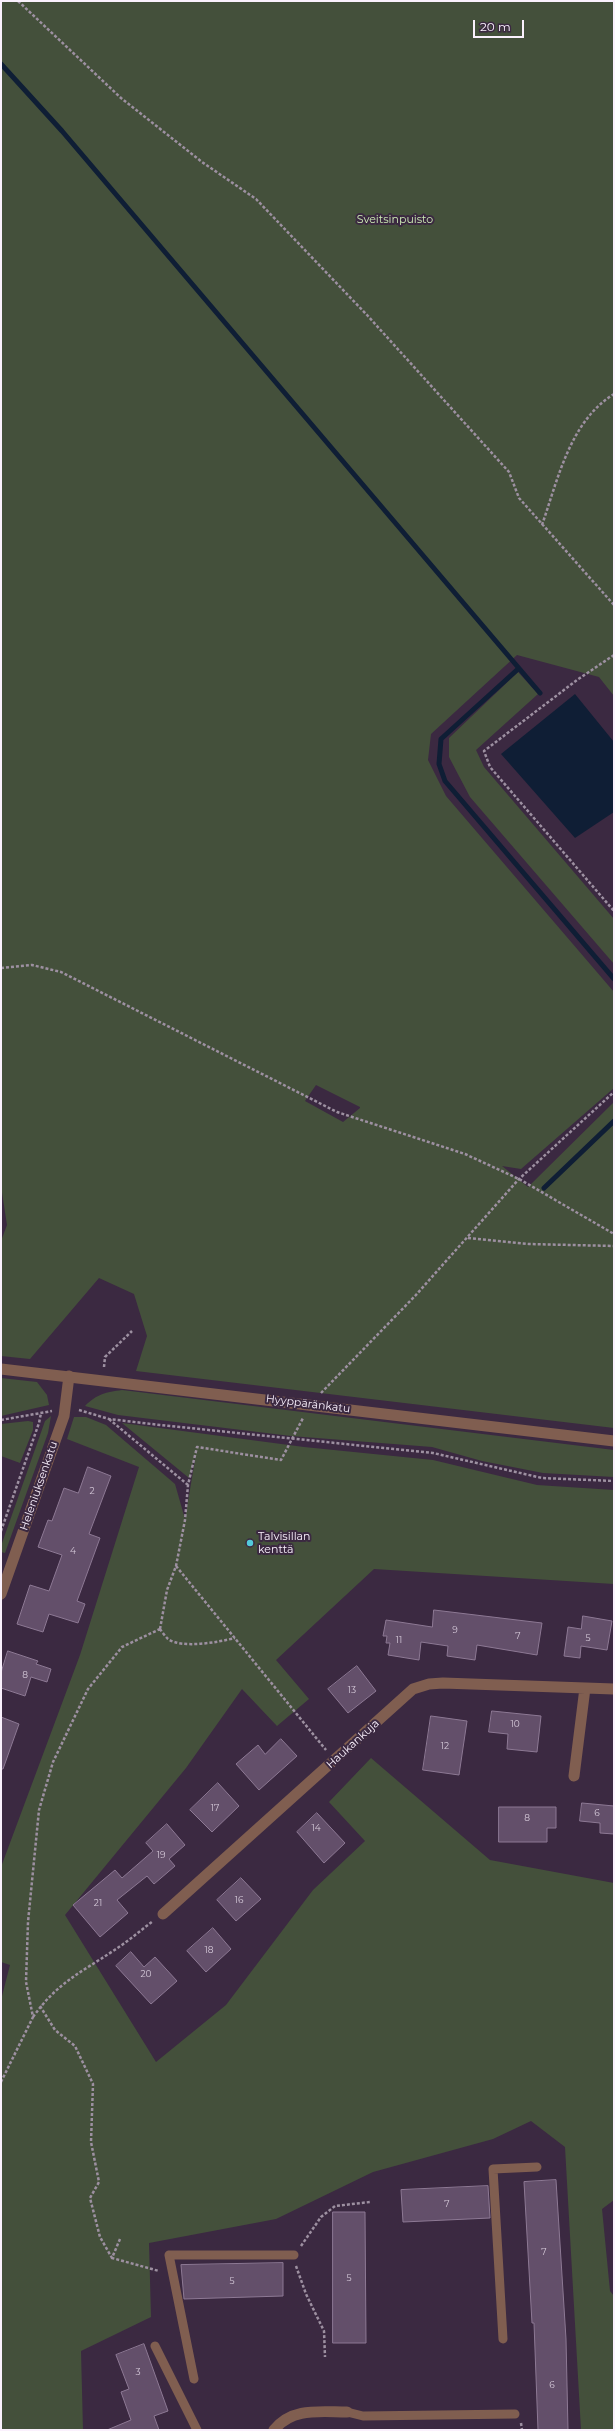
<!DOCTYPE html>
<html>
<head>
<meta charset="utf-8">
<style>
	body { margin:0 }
	#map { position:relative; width:615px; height:2431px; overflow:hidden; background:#3b2941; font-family:Montserrat,sans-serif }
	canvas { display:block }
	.frame { position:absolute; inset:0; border:2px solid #faf1fd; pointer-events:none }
	.scale { position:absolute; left:473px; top:20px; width:51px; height:18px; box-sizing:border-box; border:2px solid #faf1fd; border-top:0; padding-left:5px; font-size:12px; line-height:14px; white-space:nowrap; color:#faf1fd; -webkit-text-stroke:3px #3b2941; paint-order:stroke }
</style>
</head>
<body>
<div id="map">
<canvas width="615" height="2431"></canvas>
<div class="frame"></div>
<div class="scale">20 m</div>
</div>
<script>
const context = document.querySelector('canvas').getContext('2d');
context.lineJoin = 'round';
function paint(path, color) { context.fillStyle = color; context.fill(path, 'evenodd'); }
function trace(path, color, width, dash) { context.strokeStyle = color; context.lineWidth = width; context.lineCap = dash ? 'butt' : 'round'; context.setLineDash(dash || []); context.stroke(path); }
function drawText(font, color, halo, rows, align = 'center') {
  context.font = font + ' Montserrat,sans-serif'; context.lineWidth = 4; context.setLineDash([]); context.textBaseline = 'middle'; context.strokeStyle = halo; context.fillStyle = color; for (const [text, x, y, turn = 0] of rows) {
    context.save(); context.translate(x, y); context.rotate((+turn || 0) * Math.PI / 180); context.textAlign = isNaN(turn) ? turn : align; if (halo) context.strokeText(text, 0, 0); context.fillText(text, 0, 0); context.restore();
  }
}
paint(new Path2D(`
	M1,1H614V696L599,677L517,655L431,734L428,760L446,796L614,992V1088L521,1169L502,1166L528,1187L614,1102V1428L136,1371L147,1336L134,1294L99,1278L30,1359L1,1356V1241L7,1225L1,1186ZM316,1085L360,1107V1108L343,1122L305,1101Z
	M518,672L538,694L476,750L484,767L614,919V964L470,797L449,757V738Z
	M1,1378L37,1382L47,1395L49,1405L1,1416Z
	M122,1390L614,1450V1477L543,1473L482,1461L432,1447L291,1436L118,1415L85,1406C97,1394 106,1392 122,1390Z
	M51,1416L48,1433L5,1553L1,1552V1546L45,1421Z
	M74,1417H86L106,1425L175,1484L185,1519L196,1454L189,1478L122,1423L304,1447L433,1460L537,1485L614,1490V1584L374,1569L276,1660L309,1699L277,1726L242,1689L186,1768L65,1915L156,2062L226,2005L313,1890L365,1841L329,1802L371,1758L490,1860L614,1883V2200L602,2209L610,2291L614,2296V2430H581L565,2147L531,2121L493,2139L373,2172L276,2219L149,2243L151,2317L81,2351L83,2430H1V2000L10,1965L1,1962V1867L80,1655L139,1467L67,1439Z
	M28,1421L33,1422V1430L20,1463L1,1456V1424Z`), '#44503b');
paint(new Path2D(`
	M575,694L614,742V812L575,838L501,754Z`), '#0f1e35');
trace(new Path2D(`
	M1,64L62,131L540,693
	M518,669L441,739L439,764L445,781L614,979
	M544,1188L614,1121`), '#0f1e35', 5);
const building = new Path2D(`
	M88,1467L111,1476L89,1534L100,1538L77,1601L85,1604L78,1623L49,1614L43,1632L17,1624L30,1585L49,1591L62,1555L38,1547L48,1520L52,1521L64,1488L78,1493Z
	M434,1610L542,1623L537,1655L477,1645L475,1660L447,1656L448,1646L421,1642L419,1660L388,1655L390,1643H386L387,1636H383L386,1620L432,1627Z
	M583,1616L612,1621L607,1650L581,1646L580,1658L564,1656L568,1627L581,1629Z
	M8,1651L38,1661L36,1664L51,1669L47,1682L31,1677L25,1696L1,1688V1673Z
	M357,1666L376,1691L348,1713L328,1689Z
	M492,1711L541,1716L537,1752L507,1749L508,1734L489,1732Z
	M431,1716L467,1721L459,1775L423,1770Z
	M1,1717L19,1724L3,1769H1Z
	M281,1739L297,1756L259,1790L236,1764L258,1745L265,1754Z
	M218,1783L239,1806L212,1832L190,1810Z
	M582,1803L614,1806V1834L600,1833V1823L580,1821Z
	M499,1807H556V1828H547V1842H499Z
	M317,1813L345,1843L324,1863L297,1832Z
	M167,1824L185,1845L169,1859L175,1866L154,1884L147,1876L117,1900L128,1913L100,1937L73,1905L115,1870L122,1878L153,1851L146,1843Z
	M241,1878L261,1899L236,1921L217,1900Z
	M213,1928L231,1949L206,1972L187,1951Z
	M131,1952L144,1967L155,1957L177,1981L151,2004L116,1966Z
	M556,2180L566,2339L568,2430H538L534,2323H532L524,2182Z
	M488,2186L490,2218L403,2222L401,2190Z
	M333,2212H365L366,2343H333Z
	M283,2263V2296L184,2299L181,2265Z
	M144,2344L168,2411L154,2416L159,2430H107L131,2420L121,2392L129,2389L116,2355Z`);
paint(building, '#634f6a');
trace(building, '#8d7994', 1);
trace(new Path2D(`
	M18,1L121,98L202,162L256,199L367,315L509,472L519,498L614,605
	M542,525C558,479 570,421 614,394
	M614,655L577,680L484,751L490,767L614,911
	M1,968L32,965L61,972L337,1112L465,1154L519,1179L614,1234
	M468,1238L529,1244L614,1246
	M104,1367L105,1357L132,1331
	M321,1393L415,1296L519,1179L614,1092
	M79,1410L109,1419L160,1425L433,1453L542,1478L614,1481
	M109,1419L188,1485
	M1,1420L52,1411
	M1,1531L39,1423L41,1413
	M176,1566L326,1750
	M160,1629L167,1590L176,1566L185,1520L188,1485L197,1447L281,1460L303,1418
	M160,1629C162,1632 165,1636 168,1639C182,1649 219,1642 235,1638
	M40,2006L55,2030L75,2046L93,2084L91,2142L99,2182L90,2198L100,2237L112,2258
	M33,2017C57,1983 80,1973 113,1951C127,1942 140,1931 153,1921
	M1,2082L33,2017L26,1982L28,1922L39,1810L53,1762L88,1689L122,1647L160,1629
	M120,2239L112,2258L159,2271
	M301,2246L321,2217L335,2206L370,2202
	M296,2266L306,2294L324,2331L325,2357
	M521,2423L522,2430`), '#9d90a1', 2.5, [3, 2]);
trace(new Path2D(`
	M503,2339L493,2169L537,2167
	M155,2346L197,2430
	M194,2379L169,2255H294
	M347,2412L363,2416L515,2414`), '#805e50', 9);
trace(new Path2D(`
	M1,1594L64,1416L69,1376
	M574,1776L585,1688
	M163,1914L413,1689L429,1684L443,1683L614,1689
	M274,2430C292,2407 320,2412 347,2412`), '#805e50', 11);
trace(new Path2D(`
	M1,1369L614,1441`), '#805e50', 11);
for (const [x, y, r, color] of [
	[250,1543,4,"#53cadc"]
]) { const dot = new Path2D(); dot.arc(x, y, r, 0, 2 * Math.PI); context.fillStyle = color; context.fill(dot); trace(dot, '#3b2941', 1.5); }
drawText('9px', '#d4c8d8', null, [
	["2",92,1491],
	["4",73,1551],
	["9",455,1630],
	["7",518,1636],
	["5",588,1638],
	["11",399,1640],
	["8",25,1675],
	["13",352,1690],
	["10",515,1724],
	["12",445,1746],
	["17",215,1808],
	["6",597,1813],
	["8",527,1818],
	["14",316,1828],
	["19",161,1855],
	["16",239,1900],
	["21",98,1903],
	["18",209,1950],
	["20",146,1974],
	["7",447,2204],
	["7",544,2252],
	["5",349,2278],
	["5",232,2281],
	["3",138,2372],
	["6",552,2385]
]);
drawText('11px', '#ceedb6', '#3b2941', [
	["Sveitsinpuisto",395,220]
]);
drawText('11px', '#faf1fd', '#3b2941', [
	["Hyyppäränkatu",308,1404,7],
	["Heleniuksenkatu",39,1486,-71],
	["Haukankuja",353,1744,-42]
]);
drawText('11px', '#faf1fd', '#3b2941', [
	["Talvisillan",258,1537],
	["kenttä",258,1550]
], 'left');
</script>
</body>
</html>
